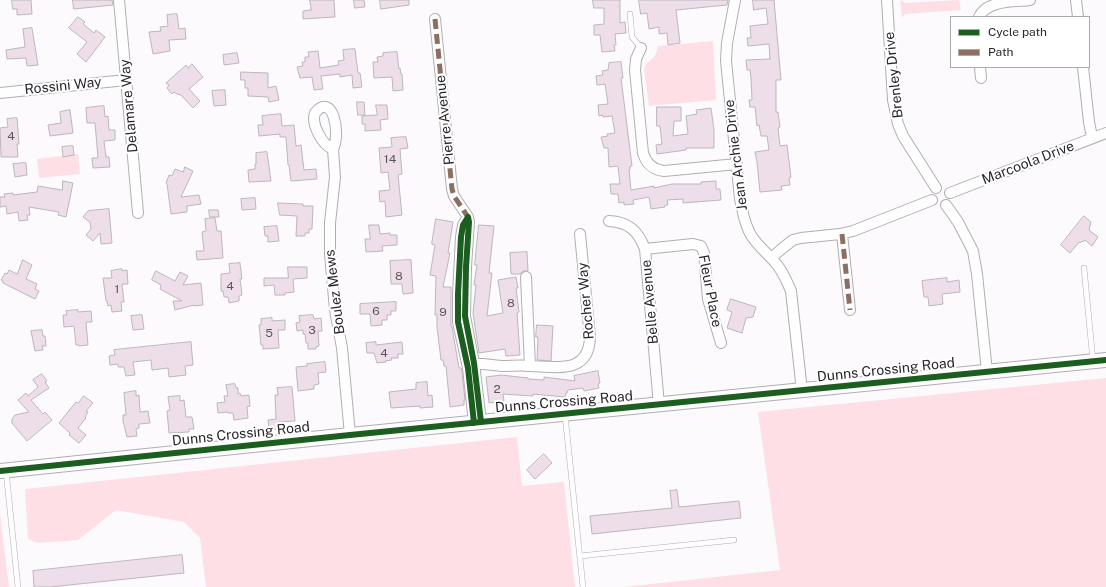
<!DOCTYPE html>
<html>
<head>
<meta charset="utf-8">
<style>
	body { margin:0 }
	#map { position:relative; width:1106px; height:587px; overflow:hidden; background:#fcfafd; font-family:"Public Sans",sans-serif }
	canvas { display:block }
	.legend { position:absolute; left:950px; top:16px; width:140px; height:52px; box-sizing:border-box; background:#fff; border:1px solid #aaa9ab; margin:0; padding:5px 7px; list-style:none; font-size:12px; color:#2a272c }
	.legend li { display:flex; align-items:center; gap:8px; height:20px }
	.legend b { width:20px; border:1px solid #aaa9ab }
</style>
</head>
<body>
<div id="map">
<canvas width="1106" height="587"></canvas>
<ul class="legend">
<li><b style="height:5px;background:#1b5e20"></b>Cycle path</li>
<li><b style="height:5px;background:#8d6e63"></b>Path</li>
</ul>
</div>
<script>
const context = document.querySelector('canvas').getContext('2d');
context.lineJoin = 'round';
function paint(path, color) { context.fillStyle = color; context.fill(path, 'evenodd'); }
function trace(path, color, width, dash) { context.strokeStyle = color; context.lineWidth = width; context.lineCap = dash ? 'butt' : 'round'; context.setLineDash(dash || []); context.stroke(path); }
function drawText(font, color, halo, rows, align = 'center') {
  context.font = font + ' "Public Sans",sans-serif'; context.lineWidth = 4; context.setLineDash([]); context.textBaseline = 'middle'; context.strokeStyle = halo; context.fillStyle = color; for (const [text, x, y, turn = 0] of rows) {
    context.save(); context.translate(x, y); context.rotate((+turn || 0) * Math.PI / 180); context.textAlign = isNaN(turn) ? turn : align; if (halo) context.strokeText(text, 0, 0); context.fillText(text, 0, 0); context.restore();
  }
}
paint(new Path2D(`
	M900,0L905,3L959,0L961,10L905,14L902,18Z
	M713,41L716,100L649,106L644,68C649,58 655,62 658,46Z
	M78,154L80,174L39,178L37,159Z
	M1106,378V587H624L780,570L758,412Z
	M517,437L522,486L564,482L575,587H206L200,538L184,522L116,510L78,540L38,543L28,539L25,489Z
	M0,514L9,587H0Z`), '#fddfe5');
const building = new Path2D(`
	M12,0H31L32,14L17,15V9H13Z
	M73,0H112L113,5L74,9Z
	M310,0H334L335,17L303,19V11L311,10Z
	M354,0H364L365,7L355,8Z
	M380,0H409V5L381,9Z
	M593,0H620V23L625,22L626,33L615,34L616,45H614L615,51L602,52L600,35H594V25L604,24V8H594Z
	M639,0H728L727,5L676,10L680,43L668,45L667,33L659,34V27L649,29L647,13L641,14Z
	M753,0H774L781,80H776V112H778L780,127L778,128L780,146L787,145L791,177L789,178L790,185L781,186L782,190L760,192L757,162L755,152L769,150L767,136H761L759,125L757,126L755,107H750L749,100H752L751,78L750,70H747L746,60L770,59L769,44L748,46L747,38H751L750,26L768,24L766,8L754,10Z
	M177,14L179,29L185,28L186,39L169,40L170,51L153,54L149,32L161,31L160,27L168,26L167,15Z
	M78,17L85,22L83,24L94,33L96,30L105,37L86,62L77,54L87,42L69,28Z
	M32,28L38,65L27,66L26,58L7,59L6,50L25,47L23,29Z
	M355,49L358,73H360L362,87L353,88L352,75L340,77V74L321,76L323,89L314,90L312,77L300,78L297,67L303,66L302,62H305V57H309L308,52L318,51L320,68L339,65L338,61L344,60L343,50Z
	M397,52L399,69L400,68L401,74H402L403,90L393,91L392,77L374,78L373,62H378L377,57L383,56V53Z
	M237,53L239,63L224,65L223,55Z
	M621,62L623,78H621L632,166H630V170H629L631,190L654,186V188L672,184H701V182L716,181V189H720L721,200L683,203V199L667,200L668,205H665V207L651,209L649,197L633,200L634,204L624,205V202L619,203L618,194H611L610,184H620L618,166L609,167L608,148H604L601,137L608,136L607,134L615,133L612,116L603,117V115L599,116L598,105L608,104L605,84L597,85L596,76L603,75L602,71L608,70L609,63Z
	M192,64L203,77L189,89L200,101L193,108L181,95L177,94L174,92L172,94L167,88L169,85L166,83L186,65L188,68Z
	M241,72L268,73V88L276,86L279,100L269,102L268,97L248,96V88H245V80H241Z
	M225,90L226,105L214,106L212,91Z
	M357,102H364L365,115H358Z
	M376,105H387L388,119L380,120L381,130L365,131V124H362V116L377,115Z
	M104,106L105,117L108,116L109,130H115V140L104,141L106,157H109L110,167L93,168L92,158H98L95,123H87L86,108Z
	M657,107H681V121H674L673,136L688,134L686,116L697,114L696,110L711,108L714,130V148H686V150L657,154L656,145L662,144L660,126H657Z
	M70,110L73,133L50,136L48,125L61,123L60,112Z
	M281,114L282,126L294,125L296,146L301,145L304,170L316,169L317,179L291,181L289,165H288L286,137H280V134L259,136L258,125H263L262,116Z
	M17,118L19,144H17L18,157H1L0,128L8,127L7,119Z
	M406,137L408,148L400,149L402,174L398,175L402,215L386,217L385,201L380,202L379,191L390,190L388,172L381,173L379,148L392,147L391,138Z
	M73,146L74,155L63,157L62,147Z
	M267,152L271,181L249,182L248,170L255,169V164H256V153Z
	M26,163L27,175L15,177L13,164Z
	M185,167L193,171L181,197L199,195L201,204L187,206V212L171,214L167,184L166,183L169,175L172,176L175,169L183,172Z
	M63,181L73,183L66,217L58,215L59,212L29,207L30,215H27L28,220L19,221L18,212L7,214L6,206L0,207V197H5L4,194L13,193V195L37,192L38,186L62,190Z
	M255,198L256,209L242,210L241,199Z
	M278,203L303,204V206H313L312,229H309V233H305V236H296L297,216L280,215Z
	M109,209L112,243L101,244L100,233L93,241L86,235L91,229L90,222L83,217L88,211Z
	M209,210H218L219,217H210Z
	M1084,216L1091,222L1089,230L1098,237L1092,246L1085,240L1083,242L1082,241L1080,243L1079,242L1070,253L1061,245Z
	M215,218L217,231H221L223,258L197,260L196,251H204L202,232L206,231L205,219Z
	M436,219L453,222L448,253H450L443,287H451V327H452L459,368H461L462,372L465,400H464V405L450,407L446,366H444L443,360H441L437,327V315H435L436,276L430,275L435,245L432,244Z
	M369,225H379L380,234L390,233V235H397V245L382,246L383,251L366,252L365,239H370Z
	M479,225L494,226L489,273H492L487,316L503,313L498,280L516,277L518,288H516L519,312L517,313L520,355L506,356L505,349L479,353L473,313L476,285H474L477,265H475Z
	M277,226L279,241L268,242V236H265L264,227Z
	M527,252L528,271H523L520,274H511L510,253Z
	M23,260L32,265L26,279L37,284L35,289L39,291L35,299L3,283V281L1,280L5,273L7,274L9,270L17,274Z
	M411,260L413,293L403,294L402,284H391L390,261Z
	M240,263L242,279H240L242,295L239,296V301L229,303L228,297H224L223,291H221V274L230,273L229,264Z
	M288,267H307V278L293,279L294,292L285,293V295H275L274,285L264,286V278H288Z
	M122,269V271L127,270L128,284H122L124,302H121L122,311L112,312L111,305L108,306L107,301H106L103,278H112L111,271Z
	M156,271L175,281L180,272L188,276L183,285L201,283L203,305L194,306V305L175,310L173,301H182L160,289L161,285L152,280Z
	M947,278V282L959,280L960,292L942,294L943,304L929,306L928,297H924L922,281Z
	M731,299L756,307L753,317L746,318L742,333L727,328L732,312L727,310Z
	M396,302V311H391V315H387V320H382V325L371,326L370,314H360V304Z
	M78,310V312L91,311L92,322H86L88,345L79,346V345H76L74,326L64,327L63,315H67L66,311Z
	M142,315L144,329L133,330L131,316Z
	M313,315L314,319L321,318L322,331H318L319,346L316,347V349H308V343H306L305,334H303V330L297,331L296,323L300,322L299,316Z
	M272,318V321L285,320V330H278L279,348L263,349V345H261L259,325H261V319Z
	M537,325L553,326L551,361L537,360L538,337H536Z
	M42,330L43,336H45L46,346H42L43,350L35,351L31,331Z
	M191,342L193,365L185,366L186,375L169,377L168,368L152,370L151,360L133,362L135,375L126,376L124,367H118V364L110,365L109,356L115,355L114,350Z
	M376,342V345L402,342L403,354H398V358H391L392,360L385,361L386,362L377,363L374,353H367L366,343Z
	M325,362L326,372L318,373L319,384L314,385V389L298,391L296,367L307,366V364Z
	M598,371L600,383L598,384L599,388L584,391L583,388L568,390L567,393H566L565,397L533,394V396L503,394L504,401L489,403L486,377L501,375L528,378V379L544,380V377L575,381L574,376Z
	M42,374L47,381L45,382L49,388L31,400L43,414L45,412L52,420L27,441L12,423V419L15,415L29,412L18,400L26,393L28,396L38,387L33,380Z
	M427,382L428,396L432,395L433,407L420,408V406L391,408L389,392L416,389V383Z
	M235,384L236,388H238V394L240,393L241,396L249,395L250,406L247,407L248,418L234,420L233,413H228V412L218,413L217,403L225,402L224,396H228L226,385Z
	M292,387L295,421L279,422V429L269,430L268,420L276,419L275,395H278L277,388Z
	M136,391V396L139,395L140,412L148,411L150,423L139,424V428L136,429L137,436L127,437L123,421V415H126L124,393Z
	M84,396L93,403L86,411L88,412L85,417L86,418L78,428L86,435L79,443L69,435L70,433L59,423L76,402L78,403Z
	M180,396V401L184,400L186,417H192L194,429H189V432L169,433L167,411L170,410L168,397Z
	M544,454L552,463L535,479L527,470Z
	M677,490L679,507L739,501L741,518L592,534L590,516L672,508L670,491Z
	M182,555L184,573L50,587H34L33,571Z`);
paint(building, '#eddee9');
trace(building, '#bbb7ba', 1);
const lane = new Path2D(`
	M630,14L632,37L641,48
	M1084,268L1093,361
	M565,415L583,587
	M6,471L18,587
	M580,556L734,540`);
const street = new Path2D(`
	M119,0L138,213
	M735,0L727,43L726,61L740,199C743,212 744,224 751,235C758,247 770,255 778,266C784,274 787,282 791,291L802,391
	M887,0L893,100L898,124L903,136L936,188
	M1076,0L1078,17
	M979,17C987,0 1013,2 1030,0
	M435,19L452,189L454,196L468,217
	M641,48L636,59L635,70L643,153C646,163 653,170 664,171L737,164
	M980,67L981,78
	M1083,67L1089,122L1092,137
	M0,93L126,80
	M333,149C341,134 333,91 315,113C311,124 322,145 333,149L335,177L330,223V254L335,310L342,348L350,435
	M950,193L1106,133
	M946,205L958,222L973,251L977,274L987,372
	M609,221C629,222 638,231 645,249L659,405
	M842,234L850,310
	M645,249L693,244L701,246L704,253L708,299L721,343
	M771,258L784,247L793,240L801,238L840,234L853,231L932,200
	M526,277L530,366
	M468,364C480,363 491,365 502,366C512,366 521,365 531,366C557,367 589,374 590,337L580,234
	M474,423L468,368L458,322V294L461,237L463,225L468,217L469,222L466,267L465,316L474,363L481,422`);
const secondary = new Path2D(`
	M0,471L350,435L1106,360`);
trace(lane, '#b0aeb1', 6);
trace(street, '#b0aeb1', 12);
trace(secondary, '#b0aeb1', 16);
trace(lane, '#fffeff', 5);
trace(street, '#fffeff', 10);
trace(secondary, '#fffeff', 14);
trace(new Path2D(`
	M435,19L452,189L454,196L468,217
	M842,234L850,310`), '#8d6e63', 5, [10, 5]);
trace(new Path2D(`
	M474,423L468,368L458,322V294L461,237L463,225L468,217L469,222L466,267L465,316L474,363L481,422
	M0,471L350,435L1106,360`), '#1b5e20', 6);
drawText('12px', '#5b555b', null, [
	["4",11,136],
	["14",390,159],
	["8",399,276],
	["4",230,286],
	["1",117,289],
	["8",511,303],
	["6",376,311],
	["9",443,312],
	["3",312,330],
	["5",269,333],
	["4",384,353],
	["2",497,389]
]);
drawText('14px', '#2a272c', '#fff', [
	["Brenley Drive",894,75,-96],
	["Rossini Way",63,86,-6],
	["Delamare Way",129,106,-95],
	["Pierre Avenue",445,120,-96],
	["Jean Archie Drive",736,155,-97],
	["Marcoola Drive",1028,163,-21],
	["Fleur Place",710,291,79],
	["Boulez Mews",335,292,-97],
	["Rocher Way",586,301,-95],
	["Belle Avenue",650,302,-95],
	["Dunns Crossing Road",886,370,-6],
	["Dunns Crossing Road",564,402,-5],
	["Dunns Crossing Road",241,434,-6]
]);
</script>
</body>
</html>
